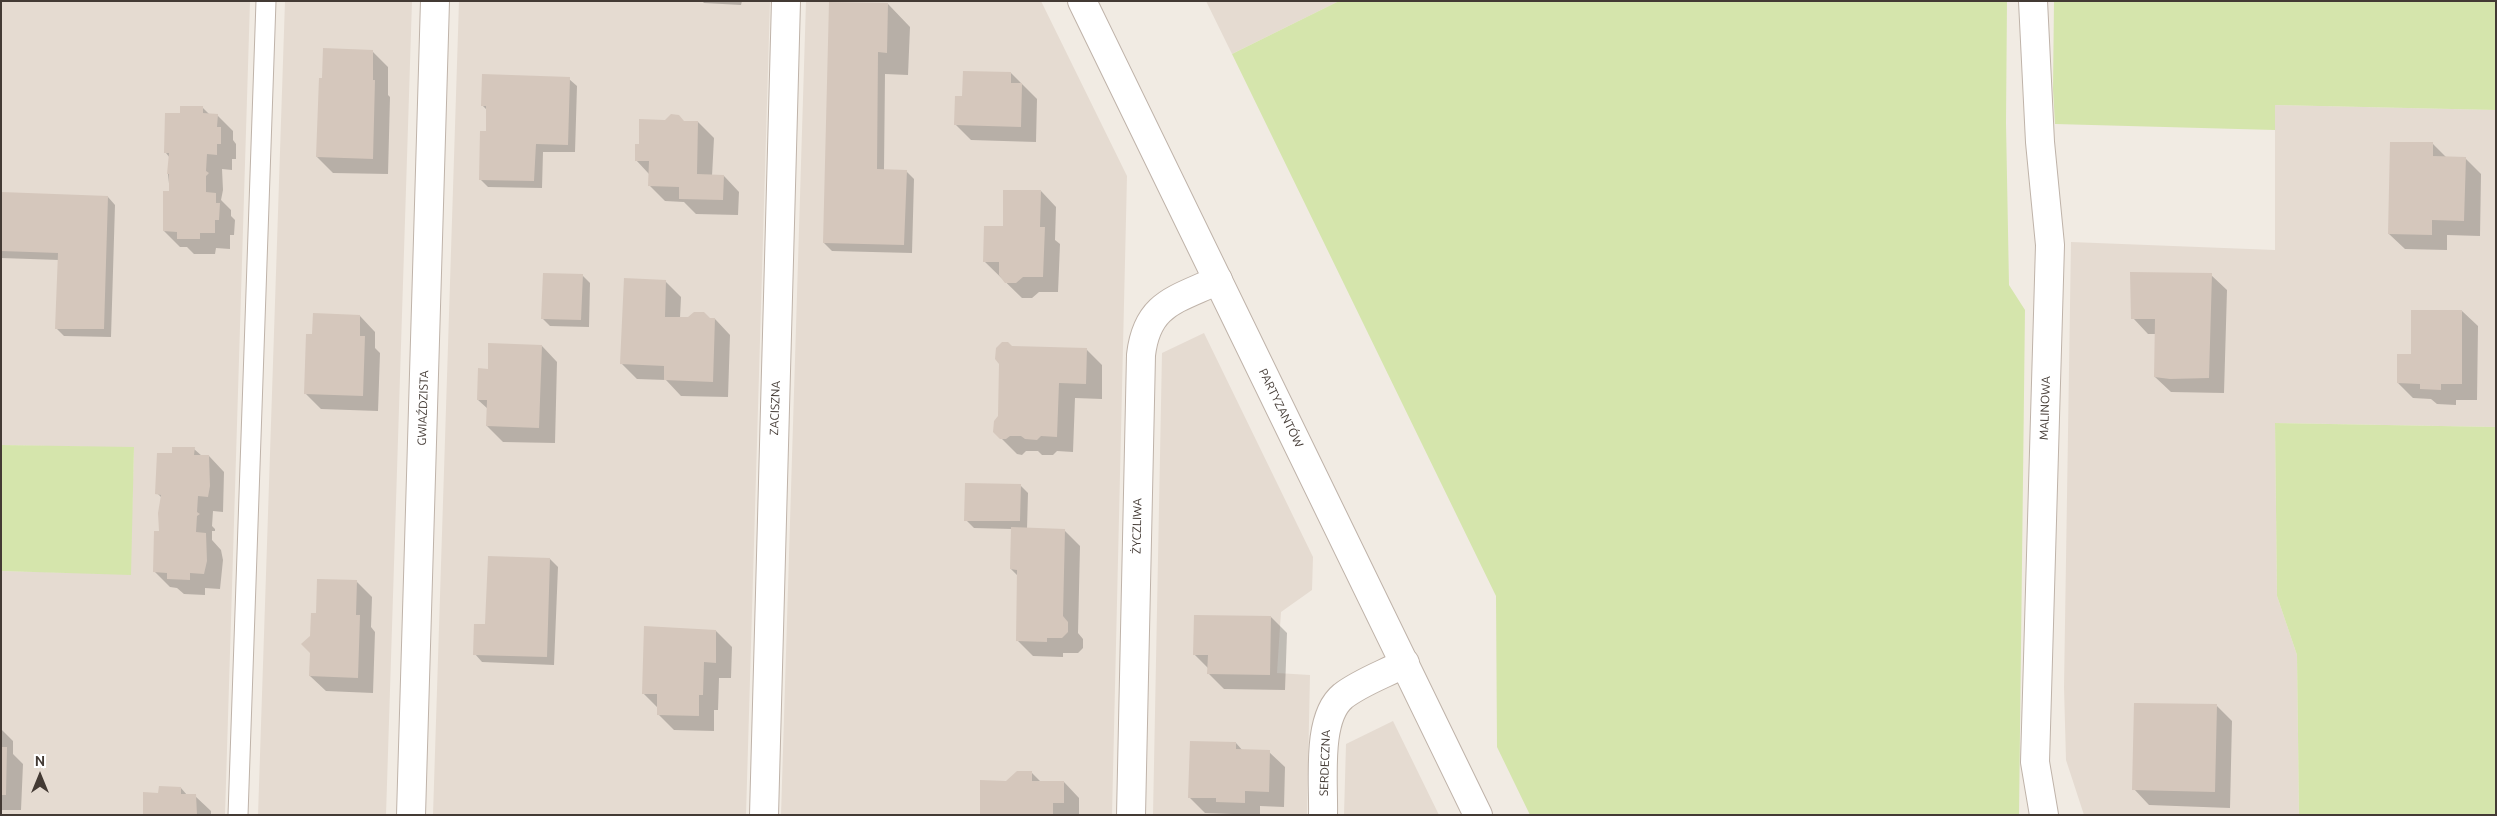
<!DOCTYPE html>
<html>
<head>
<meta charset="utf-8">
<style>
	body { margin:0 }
	#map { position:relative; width:2497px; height:816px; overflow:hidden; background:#f1ebe3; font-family:Ubuntu,sans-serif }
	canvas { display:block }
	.frame { position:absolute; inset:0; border:2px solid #433a34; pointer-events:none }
	.north { position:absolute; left:15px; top:751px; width:50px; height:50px; -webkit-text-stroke:4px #fff; paint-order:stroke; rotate:0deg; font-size:14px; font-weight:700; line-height:20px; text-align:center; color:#433a34 }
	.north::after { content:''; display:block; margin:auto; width:18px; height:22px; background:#433a34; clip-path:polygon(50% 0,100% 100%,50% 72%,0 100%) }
</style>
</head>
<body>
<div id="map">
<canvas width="2497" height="816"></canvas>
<div class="frame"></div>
<div class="north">N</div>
</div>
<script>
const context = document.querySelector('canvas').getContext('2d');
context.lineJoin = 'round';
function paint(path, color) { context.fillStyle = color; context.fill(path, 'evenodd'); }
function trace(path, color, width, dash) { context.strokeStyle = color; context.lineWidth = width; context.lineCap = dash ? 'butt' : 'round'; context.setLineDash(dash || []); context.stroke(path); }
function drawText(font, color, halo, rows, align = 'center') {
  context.font = font + ' Ubuntu,sans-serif'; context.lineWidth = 4.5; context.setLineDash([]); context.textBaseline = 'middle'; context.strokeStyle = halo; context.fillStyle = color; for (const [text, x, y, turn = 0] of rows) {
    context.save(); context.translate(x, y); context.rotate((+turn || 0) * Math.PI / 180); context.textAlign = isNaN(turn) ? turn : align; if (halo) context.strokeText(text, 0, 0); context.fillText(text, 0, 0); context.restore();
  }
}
paint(new Path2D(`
	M1,1H250L225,815H1V571L130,574L134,448L1,445Z
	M285,1H412L386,815H258Z
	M459,1H770L746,815H433Z
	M806,1H1041L1127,176L1112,815H781Z
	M1206,1H1339L1232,54Z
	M2275,105L2496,110V427L2275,423L2277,596L2297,655L2299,815H2084L2066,760L2064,687L2071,242L2275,250Z
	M1204,333L1313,557L1312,590L1281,612L1277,673L1310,675L1307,815H1153L1162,353Z
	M1393,721L1439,815H1344L1346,744Z`), '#e5dbd1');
paint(new Path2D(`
	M1339,1H2007L2006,123L2009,285L2025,310L2019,815H1530L1497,747L1496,596L1232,54Z
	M2054,1H2496V110L2275,105V130L2055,124L2053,89Z
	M2275,423L2496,427V815H2299L2297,655L2277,596Z
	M1,445L134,447L131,575L1,571Z`), '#d5e5ac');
paint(new Path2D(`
	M702,1H742L741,5L704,3Z
	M888,4L910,27L908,75L885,74L884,170L906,171L914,179L912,253L832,251L824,243Z
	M373,52L388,67V95L390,97L388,174L333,173L317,157Z
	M1011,73L1037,99L1036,142L971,140L955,124L963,98Z
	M569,79L577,86L575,152H543L542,188L488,187L480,179L487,132V110L482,105Z
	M202,107L210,115H217L233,131V140L236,144V159H232V170L222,169L223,190L221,200L231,210V216L235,220L234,235H230V249L216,248L215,254H194L187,247H180L164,231L170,193L168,174L170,158L166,153L182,114Z
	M684,122H698L714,138L712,176H724L739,192L738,215L696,214L684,202L665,201L649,185V174L636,160L640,146Z
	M2433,144L2447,158H2465L2481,174L2480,236L2447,235V250L2405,249L2389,234Z
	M1041,191L1056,207L1055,240L1060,244L1058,292H1039L1032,298H1022L984,261L1004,228Z
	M1,193L108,197L115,205L111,337L64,336L56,328L59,260L1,258Z
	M582,275L590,283L589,327L550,326L542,318Z
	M2211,275L2227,290L2224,393L2171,392L2155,377L2156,334H2148L2133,318Z
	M665,281L681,297L680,318L715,319L730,335L728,397L681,396L666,380L637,379L622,364Z
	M2462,311L2478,326L2477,400H2456V405L2437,404L2431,399L2413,398L2398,383L2412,355Z
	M360,316L375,332V348L380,353L378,411L321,409L306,394L313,335Z
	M542,346L557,362L555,443L503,442L487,426L488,409L478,400L489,370Z
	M1012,348L1087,350L1102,365V399L1075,398L1073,452L1057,451L1053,455H1042L1038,451H1026L1022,455L1017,454L995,432Z
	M194,449L202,456H209L224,472L223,512L213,511L212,526L215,529V531H212V540L221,550L223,560L220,589L205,588V595L184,594L177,588L170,587L154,571L161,532L162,498L157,493L174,455Z
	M1020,485L1028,493L1027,529L1064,530L1080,546L1078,633L1083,639V648L1078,653H1063V657L1033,656L1017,640L1018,576L1011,569L1012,529L974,528L966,520Z
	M550,559L558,567L554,665L482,662L475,654L486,626Z
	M356,581L372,597L371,627L375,632L373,693L326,691L310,676L312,637L317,615Z
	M1271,617L1287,633L1285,690L1224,689L1208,673V668L1194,654Z
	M716,631L732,647L731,678H719L718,710H714V731L674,730L658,714V708L643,693Z
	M2217,706L2232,721L2230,808L2149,805L2134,789Z
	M1,729L13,741V754L23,764L21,810H1Z
	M1236,743L1243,751L1269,752L1285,767L1284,807L1260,806V815L1205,813L1189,797Z
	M1032,773L1041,782H1064L1079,798V815H981L1007,782Z
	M181,788L187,795L195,796L211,811V815H144L159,794Z`), '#0003');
paint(new Path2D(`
	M829,2L888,3L887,53L878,52L877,169L907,170L904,245L823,243Z
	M323,48L373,50V80H375L373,159L316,157L319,78H322Z
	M963,71L1011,72V83H1022L1021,127L954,125L955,96H962Z
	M482,74L570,77L568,145L536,144L534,181L479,180L480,131H486V106H481Z
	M180,106H203V113L218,114L217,127H221V144H217V155L207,154L206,171L209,173L206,176V192L216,193V203H220L219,220H215V233H200V239H177V232L163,231V191H169V174H167L169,153H164L165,113H180Z
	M671,114L679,115L684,121H698L697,174L724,175L723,200L679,199V187L648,186L649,161H635V144H639V119L665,120Z
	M2390,142H2433V156L2466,157L2464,221L2432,220V235L2388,234Z
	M1003,190H1041L1040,227H1045L1043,277H1023L1016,283H1005L999,275V262H983L984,226H1003Z
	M1,192L108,196L104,329H55L58,253L1,251Z
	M2130,272L2212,273L2209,378L2170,379L2154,377L2155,319H2131Z
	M543,273L583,274L581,320L541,319Z
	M624,278L666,280L665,317H688L694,312H704L710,318H715L713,382L664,380V366L620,364Z
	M2411,310H2462V384H2441V390L2420,389V384L2397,383V354H2411Z
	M313,313L360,315V336H365L363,396L304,394L306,334H312Z
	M1002,342H1008L1012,346L1087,348L1086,384L1059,383L1057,437L1041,436L1037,440L1025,439L1021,436H1010L1006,439H1000L993,432L994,421L998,416L999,364L995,359L996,348Z
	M488,343L542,345L539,428L486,426L487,400H477L478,368L488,369Z
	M172,447H195L194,455H209L210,486L208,497L198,496L197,512L200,514L197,516L196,532L206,533L207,561L204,574L190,573V580L167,579V573L153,572L154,531H159L158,513L161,495L155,494L157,453H172Z
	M965,483L1021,484L1020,521H964Z
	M1011,527L1065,529L1063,616L1068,622V632L1062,638H1047V642L1016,641L1017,570L1010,569Z
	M488,556L550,558L547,657L473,655L474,624H485Z
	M317,579L357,580L356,615H360L358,678L309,676L310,653L301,644L310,636L311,613H316Z
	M1194,615L1271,616L1270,675L1207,674L1208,655H1193Z
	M644,626L716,630V663L704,662L703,695H699V716L657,715V694H642Z
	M2134,703L2217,704L2215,792L2132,790Z
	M1190,741L1236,742V749L1270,750L1269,792L1245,791V803L1216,802V798H1188Z
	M1,747H7L6,795H1Z
	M1017,771H1032V781H1064V803H1053V815H980V780L1006,781Z
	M159,786L181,787V794H196L197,815H143V792L158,793Z`), '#d5c7bc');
const service = new Path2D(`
	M238,815L266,1`);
const minor = new Path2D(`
	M2033,1L2040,142L2050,245L2035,762L2044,815
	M411,815L435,1
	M764,815L786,1
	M1131,815L1141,355C1147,303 1176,300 1218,280
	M1323,815C1324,782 1316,718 1343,696C1361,682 1385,674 1405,663`);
const tertiary = new Path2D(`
	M1082,1L1478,815`);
trace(service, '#bfb3a9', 21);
trace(minor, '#bfb3a9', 30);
trace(tertiary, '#bfb3a9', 30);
trace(service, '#fff', 19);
trace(minor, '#fff', 28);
trace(tertiary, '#fff', 28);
drawText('12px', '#433a34', '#fff', [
	["GWIAŹDZISTA",423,408,-88],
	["ZACISZNA",775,408,-88],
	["PARTYZANTÓW",1281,408,64],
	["MALINOWA",2045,408,-88],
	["ŻYCZLIWA",1137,526,-89],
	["SERDECZNA",1325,763,-88]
]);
</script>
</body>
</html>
